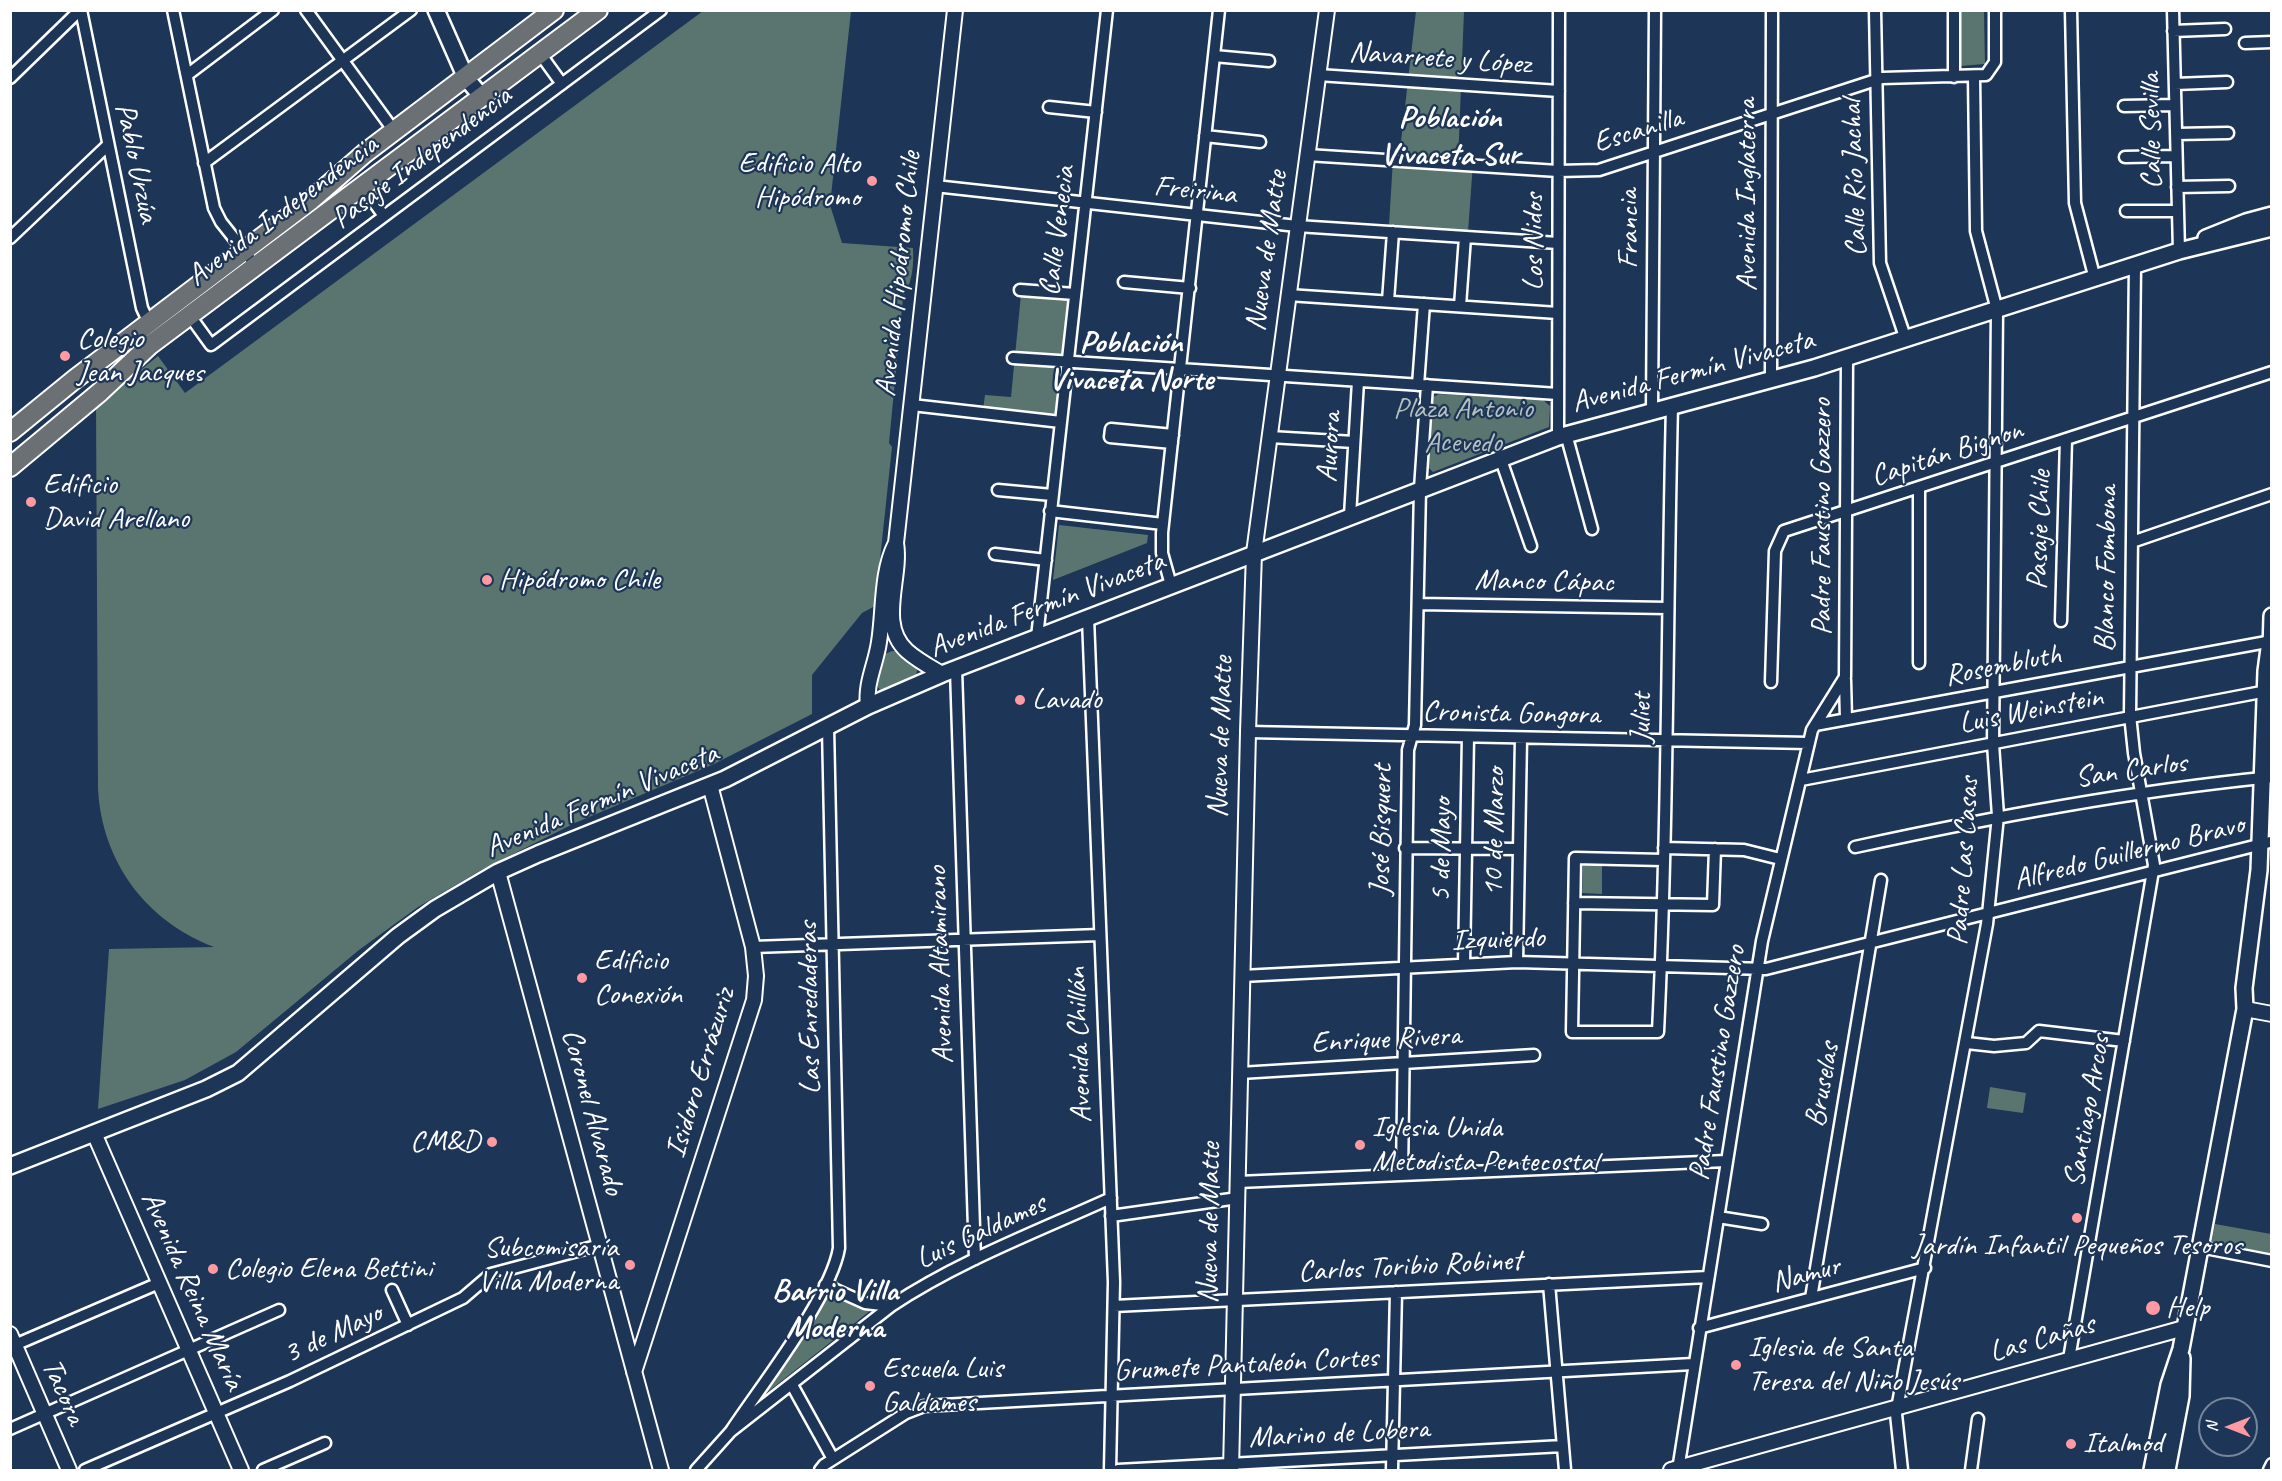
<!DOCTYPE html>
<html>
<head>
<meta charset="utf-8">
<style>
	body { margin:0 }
	#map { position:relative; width:2282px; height:1481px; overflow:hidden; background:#1d3557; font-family:Caveat,sans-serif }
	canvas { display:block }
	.frame { position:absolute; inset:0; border:12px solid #fff; pointer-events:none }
	.north { position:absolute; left:2198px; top:1397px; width:60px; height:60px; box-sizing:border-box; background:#1d3557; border:2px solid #77869a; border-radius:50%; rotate:270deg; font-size:16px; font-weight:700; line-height:24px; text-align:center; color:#fff }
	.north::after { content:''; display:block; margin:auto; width:21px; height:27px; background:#ff9aa2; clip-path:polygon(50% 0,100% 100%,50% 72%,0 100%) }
</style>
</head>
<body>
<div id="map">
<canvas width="2282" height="1481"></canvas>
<div class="frame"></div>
<div class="north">N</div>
</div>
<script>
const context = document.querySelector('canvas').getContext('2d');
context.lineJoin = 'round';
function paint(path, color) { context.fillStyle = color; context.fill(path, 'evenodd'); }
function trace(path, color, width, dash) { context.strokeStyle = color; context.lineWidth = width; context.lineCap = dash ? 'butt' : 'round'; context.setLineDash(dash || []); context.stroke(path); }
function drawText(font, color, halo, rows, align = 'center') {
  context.font = font + ' Caveat,sans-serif'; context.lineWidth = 4.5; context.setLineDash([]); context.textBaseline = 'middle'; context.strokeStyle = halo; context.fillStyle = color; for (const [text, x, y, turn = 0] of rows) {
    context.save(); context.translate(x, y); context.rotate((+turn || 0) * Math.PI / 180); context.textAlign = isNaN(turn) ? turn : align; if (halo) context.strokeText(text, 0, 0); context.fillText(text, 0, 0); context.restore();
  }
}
paint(new Path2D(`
	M703,11H851L830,205L842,243L913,248C914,267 912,282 903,298L889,443L892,447L875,606L862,613L812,675V714L714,764L575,823L483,869L418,907L359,950L236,1052L185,1080L98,1109L109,949L214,947C146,921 102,862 98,789L96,406L158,356L185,393Z
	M1416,11H1464L1458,163H1473L1468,232L1389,225L1393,159H1399Z
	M1960,11H1984L1985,64L1960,66Z
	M1021,294L1068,297L1069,299L1057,415L1055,418L983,410L985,395L1011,397Z
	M1439,394L1543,400L1550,406L1549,427L1433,472L1428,467L1433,397Z
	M1059,525L1148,535L1147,543L1053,580Z
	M892,651H897L918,666L916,676L880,690L874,681L885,654Z
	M1583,862H1602V894L1582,893Z
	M1990,1087L2026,1093L2023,1113L1987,1108Z
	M2215,1224L2271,1234V1254L2211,1244Z
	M830,1274L848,1292L880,1303L755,1402Z`), '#5a7470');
const minor = new Path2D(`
	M81,10L142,308L149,323
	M173,10L214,208L221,222L256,266
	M306,10L394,131
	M1875,10L1880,263L1906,340
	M1954,10V77
	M2071,10L2075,203L2095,279
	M2173,10L2179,251
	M2173,31L2225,29
	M2245,43L2272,42
	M541,55L562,84
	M1214,56L1269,61
	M187,75L273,10
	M1318,75L1559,91
	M10,78L80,10
	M2175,84L2227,82
	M2124,106L2175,105
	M1049,107L1096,112
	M2176,134L2228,133
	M1205,136L1260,142
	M1307,155L1558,171L1599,170L1882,78L1986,75L1995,62V10
	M2125,157L2176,156
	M204,163L411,10
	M935,186L1297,226L1558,243
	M363,187L384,216
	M2177,187L2229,186
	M2126,211H2178
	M10,238L108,145
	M1124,282L1190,288
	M1020,290L1075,294
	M1288,295L1558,313
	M1388,301L1393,232
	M1460,306L1465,237
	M190,316L211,345L661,10
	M1013,358L1558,394
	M1771,379L1772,10
	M1418,385L1424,304
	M912,405L1061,422
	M1652,411L1655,10
	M1566,434L1592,529
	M1270,437L1354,442
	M1558,437L1559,10
	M1172,443L1110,437L1111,429L1173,435
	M1500,457L1531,546
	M998,490L1052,495
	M1050,511L1163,524
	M1350,516L1358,381
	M2132,542L2272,494
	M995,554L1046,560
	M1171,585L1162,553V533L1219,10
	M1418,604L1668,608
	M1088,618L1114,1282L1110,1470
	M2061,621L2066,439
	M1037,637L1107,10
	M1919,663V488
	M956,669L975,1259
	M1845,680L1846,719
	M1771,682L1775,551L1784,531L2272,372
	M1815,725L2272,641
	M1248,732L1809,743
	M1801,780L2272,690
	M1855,847C1993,817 2131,791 2272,777
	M1405,848L1519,849
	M1664,848L1744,850L1780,859
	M1663,860L1575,858L1572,1032H1658C1668,823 1667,614 1672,406
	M1574,903L1713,905L1715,849
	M753,947L1100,935
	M1517,962L1521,738
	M1464,964L1468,737
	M1242,976L1517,962L1766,969L2270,842
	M1967,1043L1994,1046L2026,1043L2039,1031L2124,1041
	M1240,1073L1534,1055
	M1402,1174L1408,750L1415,725L1420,489L1427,385
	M1238,1182L1726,1161
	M1111,1216L1238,1198
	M1718,1217L1762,1224
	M2200,1247L2272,1261
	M1549,1284L1565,1470
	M825,1285L865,1303L891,1306
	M392,1290L408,1325
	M1811,1298L1881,880
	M1114,1306L1708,1277
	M1699,1328L1925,1268
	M10,1347L159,1283
	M2069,1359L2154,865L2134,753L2130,715L2135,265
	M792,1385L833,1459
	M10,1429L279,1310
	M731,1431C760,1387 831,1297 839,1248L828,727
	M85,1470L290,1381L463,1298L491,1274L600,1245
	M263,1470L325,1443
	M696,1470L731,1431L891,1306C959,1261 1036,1232 1111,1198
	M820,1470L824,1465L906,1413L924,1406L1693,1364
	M1118,1470L1563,1446
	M1392,1470L1396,1292
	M1678,1470L1762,941L1812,730L1845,677L1847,358
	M1902,1470L1896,1414L1987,924L1998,816L1993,744L1997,310L1976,231L1974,77
	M1971,1470L1978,1419
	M2269,1470L2272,1464`);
const tertiary = new Path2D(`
	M942,674C930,667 917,660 907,651C877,624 902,577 896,543L955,10
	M868,706C865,683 876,664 879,642C884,611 881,573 895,545
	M498,872L661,1470
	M2245,1009L2272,1014
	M94,1133L241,1470
	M10,1334L69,1470
	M634,1372L754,1000L756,976L753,947L710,785
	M1231,1470L1248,732L1254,553L1327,10
	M1671,1470L2184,1328`);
const secondary = new Path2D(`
	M436,10L466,78L483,98
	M2206,238L2246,222L2272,215
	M2271,649L2272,616
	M10,1166L206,1089L238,1073L398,936L435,909L498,872L538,854L725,779L868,706L942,674L1558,437L1814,368L2179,251L2272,228
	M2152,1470L2169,1385L2181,1349L2245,1009L2244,988L2259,870L2266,671L2270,641
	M2167,1470L2181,1396L2182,1358`);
const primary = new Path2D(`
	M10,432L75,379L311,200L365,153L554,10
	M10,467L100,392L150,345L598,10`);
trace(minor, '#fff', 15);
trace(tertiary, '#fff', 18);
trace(secondary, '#fff', 20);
trace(primary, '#fff', 22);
trace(minor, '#1d3557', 10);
trace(tertiary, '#1d3557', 14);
trace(secondary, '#1d3557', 15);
trace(primary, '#6a7074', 18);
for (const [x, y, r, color] of [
	[872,181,6,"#ff9aa2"],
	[65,356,6,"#ff9aa2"],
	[31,502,6,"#ff9aa2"],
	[487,580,6,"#ff9aa2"],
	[1020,700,6,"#ff9aa2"],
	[582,978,6,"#ff9aa2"],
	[492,1142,6,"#ff9aa2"],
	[1360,1145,6,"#ff9aa2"],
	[2077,1218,6,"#ff9aa2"],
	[630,1265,6,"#ff9aa2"],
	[213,1269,6,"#ff9aa2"],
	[2153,1308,8,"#ff9aa2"],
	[1736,1365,6,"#ff9aa2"],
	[870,1386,6,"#ff9aa2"],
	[2071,1444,6,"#ff9aa2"]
]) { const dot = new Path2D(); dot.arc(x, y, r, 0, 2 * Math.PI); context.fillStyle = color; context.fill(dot); trace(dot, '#1d3557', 2); }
drawText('30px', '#fff', '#1d3557', [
	["Navarrete y López",1440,59,4],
	["Escanilla",1638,131,-17],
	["Calle Sevilla",2152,131,-91],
	["Pasaje Independencia",422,158,-37],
	["Pablo Urzúa",136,163,78],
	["Calle Río Jachal",1855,178,-92],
	["Freirina",1195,191,6],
	["Avenida Inglaterra",1747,195,-90],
	["Avenida Independencia",283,211,-37],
	["Francia",1629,229,-90],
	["Calle Venecia",1058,231,-83],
	["Los Nidos",1534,242,-90],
	["Nueva de Matte",1267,251,-82],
	["Avenida Hipódromo Chile",899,274,-84],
	["Avenida Fermín Vivaceta",1693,372,-15],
	["Aurora",1330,447,-86],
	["Capitán Bignon",1947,454,-18],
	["Padre Faustino Gazzero",1822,517,-90],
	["Pasaje Chile",2040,530,-88],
	["Blanco Fombona",2107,569,-89],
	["Manco Cápac",1544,582,1],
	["Avenida Fermín Vivaceta",1047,605,-21],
	["Rosembluth",2003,666,-11],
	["Luis Weinstein",2031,711,-11],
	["Cronista Gongora",1511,714,1],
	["Juliet",1642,718,-89],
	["Nueva de Matte",1221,737,-88],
	["San Carlos",2131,771,-8],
	["Avenida Fermín Vivaceta",602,801,-23],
	["José Bisquert",1382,830,-89],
	["10 de Marzo",1495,832,-89],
	["5 de Mayo",1442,850,-89],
	["Alfredo Guillermo Bravo",2129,853,-14],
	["Padre Las Casas",1964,861,-86],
	["Izquierdo",1498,940,-2],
	["Avenida Altamirano",941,965,-92],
	["Las Enredaderas",810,1008,-91],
	["Enrique Rivera",1386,1040,-3],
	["Avenida Chillán",1080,1045,-92],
	["Padre Faustino Gazzero",1718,1063,-81],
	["Isidoro Errázuriz",701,1073,-73],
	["Bruselas",1823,1085,-80],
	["Santiago Arcos",2088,1111,-80],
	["Coronel Alvarado",592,1112,75],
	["Nueva de Matte",1210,1223,-89],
	["Luis Galdames",981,1232,-25],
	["Carlos Toribio Robinet",1410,1267,-3],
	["Namur",1806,1275,-15],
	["Avenida Reina María",192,1291,66],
	["3 de Mayo",333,1334,-25],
	["Las Cañas",2042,1339,-16],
	["Grumete Pantaleón Cortes",1246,1365,-3],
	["Tacora",63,1392,66],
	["Marino de Lobera",1339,1434,-3]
]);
drawText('30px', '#fff', '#1d3557', [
	["Edificio Alto",860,164,"right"],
	["Hipódromo",860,198,"right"],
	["Colegio",77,339],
	["Jean Jacques",77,373],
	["Edificio",43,485],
	["David Arellano",43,519],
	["Hipódromo Chile",499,580],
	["Lavado",1032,700],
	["Edificio",594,961],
	["Conexión",594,995],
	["Iglesia Unida",1372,1128],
	["Metodista Pentecostal",1372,1162],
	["CM&D",480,1142,"right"],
	["Jardín Infantil Pequeños Tesoros",2077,1246,"center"],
	["Subcomisaría",618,1248,"right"],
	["Villa Moderna",618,1282,"right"],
	["Colegio Elena Bettini",225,1269],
	["Help",2166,1308],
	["Iglesia de Santa",1748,1348],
	["Teresa del Niño Jesús",1748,1382],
	["Escuela Luis",882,1369],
	["Galdames",882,1403],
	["Italmod",2083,1444]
], 'left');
drawText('30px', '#b5c0bf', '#1d3557', [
	["Plaza Antonio",1463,409],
	["Acevedo",1463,443]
]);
drawText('bold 32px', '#fff', '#1d3557', [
	["Población",1450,119],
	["Vivaceta Sur",1450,156],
	["Población",1131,344],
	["Vivaceta Norte",1131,381],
	["Barrio Villa",835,1292],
	["Moderna",835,1329]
]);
</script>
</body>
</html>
